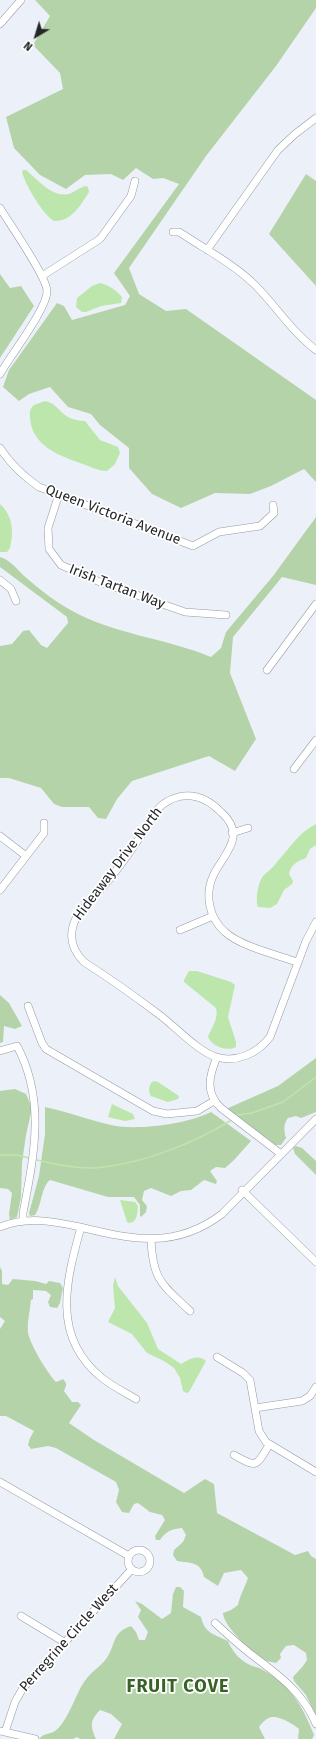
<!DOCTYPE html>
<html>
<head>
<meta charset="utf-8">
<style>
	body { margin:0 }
	#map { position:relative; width:316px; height:1739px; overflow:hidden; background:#ecf1f9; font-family:"Fira Sans",sans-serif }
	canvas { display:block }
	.north { position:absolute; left:16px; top:16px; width:40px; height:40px; -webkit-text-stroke:3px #fff; paint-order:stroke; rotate:218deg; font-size:11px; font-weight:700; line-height:16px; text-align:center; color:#242629 }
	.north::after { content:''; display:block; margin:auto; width:14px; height:18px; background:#242629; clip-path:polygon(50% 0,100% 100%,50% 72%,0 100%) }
</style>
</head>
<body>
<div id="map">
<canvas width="316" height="1739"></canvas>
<div class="north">N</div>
</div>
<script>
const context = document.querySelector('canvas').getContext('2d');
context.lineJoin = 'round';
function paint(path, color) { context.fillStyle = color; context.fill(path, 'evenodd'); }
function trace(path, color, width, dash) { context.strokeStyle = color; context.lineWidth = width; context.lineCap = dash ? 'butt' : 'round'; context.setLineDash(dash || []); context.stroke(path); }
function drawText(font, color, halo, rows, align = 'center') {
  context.font = font + ' "Fira Sans",sans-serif'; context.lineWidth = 3.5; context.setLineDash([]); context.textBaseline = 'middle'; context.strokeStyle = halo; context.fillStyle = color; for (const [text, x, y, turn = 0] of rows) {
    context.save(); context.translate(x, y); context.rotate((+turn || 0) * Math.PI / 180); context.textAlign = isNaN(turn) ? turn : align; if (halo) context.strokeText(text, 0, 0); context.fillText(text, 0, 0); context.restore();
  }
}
paint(new Path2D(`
	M35,0H316V8L276,66L206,156L129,268L139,294L166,311L186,309L316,400V482L304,469L271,486L250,494L215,493L181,508L152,494L129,468V448L100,425L91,414L68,407L50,387L29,394L19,401L3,387L9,370L57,303L64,306L72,320L125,305L130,296L114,273L179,184L163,178L153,179L136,168L123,180L111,174L85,175L66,189L40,175L14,148L6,117L63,89L60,73L33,45L50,16Z
	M306,174L316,181V286L269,234Z
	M0,274L10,288L21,286L34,306L0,358Z
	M316,517V585L282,577L233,637L230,673L256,739L235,771L209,756L132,781L117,799L106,819L98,818L89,807H62L54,804L41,788L9,778H0V646L12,644L23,631L29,630L41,645L47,648L68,623L67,617L0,567V557C10,560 16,568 23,575C40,590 58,604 78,614C120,635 168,639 211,657L221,648L226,632L273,576Z
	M0,995L9,1003L22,1026L15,1029L4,1026L3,1042L0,1043Z
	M316,1058V1112L301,1118L296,1116L288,1118C283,1125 284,1130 286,1138L281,1145H276L226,1109L278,1086Z
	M15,1089L26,1094L32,1108L26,1135L22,1163L21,1197L17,1217L10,1220L9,1214L12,1193L8,1189L0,1188V1091Z
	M45,1107C68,1112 89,1120 111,1125C137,1131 187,1124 211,1112L251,1141L234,1160L225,1168L216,1167L210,1171L217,1181L216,1184L204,1180L191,1190L181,1191L171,1196L151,1188L144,1191L142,1200L147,1206L146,1212L141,1217L140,1216V1205L134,1197H108L50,1180C41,1187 42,1205 35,1215L30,1216L29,1213L39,1176L45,1134Z
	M296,1146L302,1148L316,1161V1175L295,1154L293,1148Z
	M0,1267L2,1271V1284L8,1285L13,1279L35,1281L46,1284L49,1281L60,1283L63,1288L60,1303L57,1308L50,1307L48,1302L51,1295L46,1291L33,1290V1299L31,1300C30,1311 27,1322 28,1332C29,1343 48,1374 56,1382L63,1379L66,1383V1386L64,1391L72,1402H78L81,1405L69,1423L94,1440L184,1493L205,1479L214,1484L217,1513L295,1555L308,1551L311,1556L316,1559V1716L306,1695L294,1681L293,1677L303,1666L307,1660L306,1653L294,1645L286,1646L280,1654L281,1658L276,1663C273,1662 269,1662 267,1661C254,1655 223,1626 223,1613L231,1610L238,1605C240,1595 245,1587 248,1578L241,1570L224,1573L218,1586L204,1577C201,1562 191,1563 177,1561L173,1555L174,1550L183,1542L186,1535L182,1528C172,1529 166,1531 160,1540H156L155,1536L165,1520L162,1515L150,1512L138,1503L134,1504L129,1513L122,1512L116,1502L119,1490L116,1482L56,1448L48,1446L31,1449L28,1445L30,1438L34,1431L6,1416H0V1329L5,1321L0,1317Z
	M176,1587H180L184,1591L183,1607L201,1617C205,1634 214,1634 228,1641C232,1651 239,1659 248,1664C253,1667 259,1667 263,1670C291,1685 303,1707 314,1735L312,1739H298L299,1729C294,1724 279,1716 272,1717C266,1718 262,1723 259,1727L265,1739H114L122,1724L111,1714L100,1710C90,1721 90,1725 96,1739H80L77,1737L73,1739H39C45,1732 49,1735 55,1731C69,1721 76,1691 87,1678C93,1670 103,1665 108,1656C116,1642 113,1632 131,1626L136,1632L139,1640H145L148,1632L138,1617L141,1610L135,1601L142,1604L162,1619L171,1613L173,1594Z`), '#b5d3a9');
paint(new Path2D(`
	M23,170H26C37,179 52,198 69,194C75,192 80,187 86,186L88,187L89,192C81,205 71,222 54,221C43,215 25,184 22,172Z
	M100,283C109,285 116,290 122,297L121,303L101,306L86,312H82L76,307L77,298L92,286Z
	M45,401C61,404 59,420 85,421L100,440L118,447L120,453L115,464L107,471C98,471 89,466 80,463C58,455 33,446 30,419C30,413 29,409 34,405Z
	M0,504C13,516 14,532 10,548L7,552H0Z
	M316,824V845L310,849L306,858C298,861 291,864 289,874L293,881L292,884L284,890L277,904L270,908L258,907C255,899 258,881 264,875C267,872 274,867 277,862C290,848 298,833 316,824Z
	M189,971H197L231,982L235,985L228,1017L236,1042V1047C226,1052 212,1046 208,1037C211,1028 219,1019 216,1008L184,982V980Z
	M154,1081L158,1082L179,1096L178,1099L168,1102L151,1096C148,1091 149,1088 151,1083Z
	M112,1104L133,1114L135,1119L125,1121L108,1117Z
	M120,1200L135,1202L138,1206C137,1213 138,1222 129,1223L127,1222Z
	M115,1277L118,1286L147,1323L158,1349L181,1364C190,1359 197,1354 206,1361L189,1392L186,1393L183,1391L180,1378L174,1368L164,1361L147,1353L132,1334L108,1322L115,1308L113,1286Z`), '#bce6ab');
trace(new Path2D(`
	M237,1115L252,1113L283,1102L316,1077
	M0,1155H17L29,1158
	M37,1160C57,1165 83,1170 104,1167C146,1162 194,1143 230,1121`), '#bce6ab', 1.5);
const minor = new Path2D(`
	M0,24L21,0
	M0,208C9,223 47,277 47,291C47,309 10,356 0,374
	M173,232H179L187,237C210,252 236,266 255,285C276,306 292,332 316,350
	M207,250L278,150L295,134L316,118
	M42,276L100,239L131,196L135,181
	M0,448C11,465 23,476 39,487L193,546L219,532L260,526L274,513L273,505
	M59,494L48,528L49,549L61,565L100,582L185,612L226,615
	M0,580L11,589L16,601
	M267,670L316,604
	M294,769L316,740
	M232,833L248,828
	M0,836L26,856
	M0,890L44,833V823
	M180,930L213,916
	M297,962C277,955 240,946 225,932C209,918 204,894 214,874C224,854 247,836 222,813C215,806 207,799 197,797C185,794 172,797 162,805C152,813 147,826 140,837C128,855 116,872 102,888C92,900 77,911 73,926C69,940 74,952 84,962C109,978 133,995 157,1013C174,1025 197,1051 216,1057C236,1063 257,1054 270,1037L306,941L316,922
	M28,1006L42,1043L46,1049L153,1111L167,1114L197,1111L214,1101
	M0,1051L17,1046C46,1100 34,1156 23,1213V1221
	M217,1057C209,1076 205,1093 221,1108L281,1154
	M242,1190L316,1262
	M0,1227C27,1216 53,1221 80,1227C133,1240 176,1249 222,1214L316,1119
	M81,1227C66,1281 51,1337 102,1378C112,1386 124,1392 136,1399
	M151,1240C153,1281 162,1284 190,1311
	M217,1357L243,1373L250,1380L259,1431L266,1442L316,1472
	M255,1408L302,1401L310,1396L316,1387
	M234,1455C257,1468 256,1467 269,1445
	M0,1482L129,1556
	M128 1561a11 11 0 1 1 22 0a11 11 0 1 1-22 0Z
	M21,1616L64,1642
	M215,1623C227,1634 239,1645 252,1655C278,1675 303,1692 316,1724
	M0,1731L35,1739
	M5,1732L15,1702L23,1688L132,1569`);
trace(minor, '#9599a1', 8);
trace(minor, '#fff', 7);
drawText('14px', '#242629', '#fff', [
	["Queen Victoria Avenue",113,515,21],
	["Irish Tartan Way",117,587,21],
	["Hideaway Drive North",118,864,-53],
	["Perregrine Circle West",69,1638,-48]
]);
context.letterSpacing = '1px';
drawText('bold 18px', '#396227', '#fff', [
	["FRUIT COVE",178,1687]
]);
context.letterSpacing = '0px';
</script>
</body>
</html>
